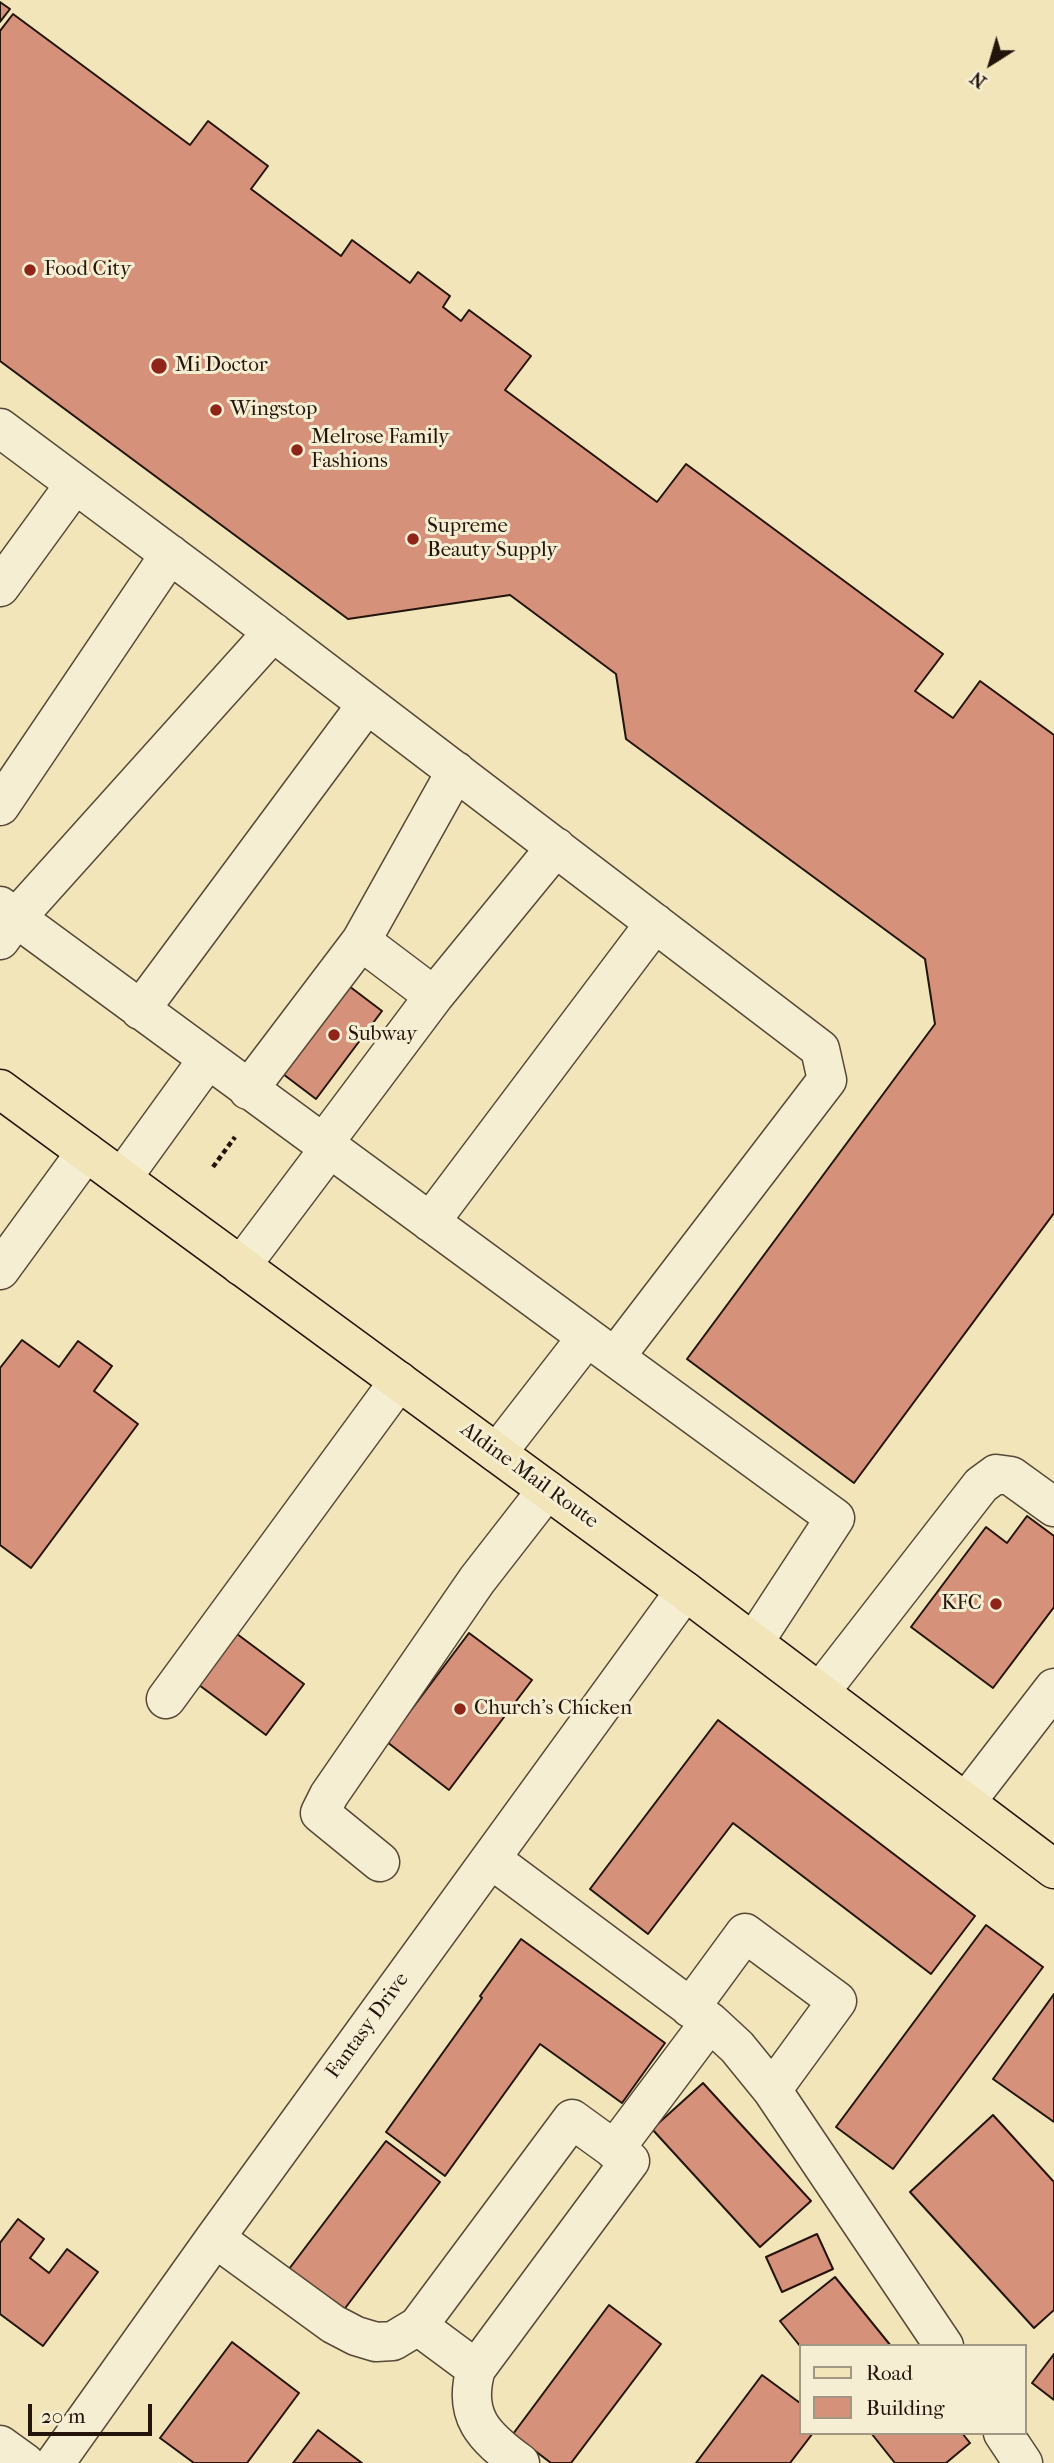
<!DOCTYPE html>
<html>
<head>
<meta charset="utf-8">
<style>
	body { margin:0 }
	#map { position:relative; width:1054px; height:2463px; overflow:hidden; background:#f1e5b9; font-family:"IM FELL French Canon",serif }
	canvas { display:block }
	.legend { position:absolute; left:799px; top:2344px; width:228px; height:91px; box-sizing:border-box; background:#f6eed2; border:2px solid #a29783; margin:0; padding:9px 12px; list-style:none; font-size:21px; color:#23140c }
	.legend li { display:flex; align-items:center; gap:14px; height:35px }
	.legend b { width:35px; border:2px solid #a29783 }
	.north { position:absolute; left:956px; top:28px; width:70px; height:70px; -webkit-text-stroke:5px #f6eed2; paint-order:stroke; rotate:217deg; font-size:19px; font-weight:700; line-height:28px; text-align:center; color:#23140c }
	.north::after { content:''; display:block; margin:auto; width:24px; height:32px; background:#23140c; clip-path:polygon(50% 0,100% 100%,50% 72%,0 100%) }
	.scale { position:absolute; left:28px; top:2404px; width:124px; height:32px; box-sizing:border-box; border:4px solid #23140c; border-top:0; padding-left:9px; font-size:21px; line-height:24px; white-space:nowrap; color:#23140c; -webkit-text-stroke:5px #f6eed2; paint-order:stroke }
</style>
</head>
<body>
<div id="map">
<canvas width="1054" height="2463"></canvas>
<ul class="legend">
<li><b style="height:9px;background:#f1e5b9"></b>Road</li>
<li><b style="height:19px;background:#d6917b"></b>Building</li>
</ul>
<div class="north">N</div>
<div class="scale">20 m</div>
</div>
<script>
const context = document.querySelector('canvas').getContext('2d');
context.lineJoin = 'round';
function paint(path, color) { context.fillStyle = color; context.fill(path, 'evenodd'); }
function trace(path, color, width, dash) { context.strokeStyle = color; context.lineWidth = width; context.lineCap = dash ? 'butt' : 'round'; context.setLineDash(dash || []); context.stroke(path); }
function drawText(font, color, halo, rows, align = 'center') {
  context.font = font + ' "IM FELL French Canon",serif'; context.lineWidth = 6; context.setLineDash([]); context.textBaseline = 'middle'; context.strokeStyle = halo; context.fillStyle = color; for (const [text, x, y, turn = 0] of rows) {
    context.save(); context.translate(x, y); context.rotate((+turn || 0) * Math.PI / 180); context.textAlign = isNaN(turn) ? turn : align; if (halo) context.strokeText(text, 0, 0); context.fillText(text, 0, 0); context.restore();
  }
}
const building = new Path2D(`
	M0,2L10,9L0,22Z
	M13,14L190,145L208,121L268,166L251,189L341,256L352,240L410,283L418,272L450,296L443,307L461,321L469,310L531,356L505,390L657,502L686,464L943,654L915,691L953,718L980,681L1054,735V1213L854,1483L687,1359L935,1024L925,959L626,739L616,674L510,595L348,619L0,361V31Z
	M345,983L382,1011L316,1099L279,1071Z
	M22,1340L59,1367L78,1341L112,1366L94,1391L138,1424L31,1568L0,1545V1368Z
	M1027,1516L1054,1536V1607L993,1688L911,1627L986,1527L1007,1543Z
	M233,1631L304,1684L266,1735L195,1682Z
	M469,1633L532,1680L449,1790L387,1742Z
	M718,1720L975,1916L931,1974L733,1823L648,1934L590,1889Z
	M986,1925L1043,1967L893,2169L836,2127Z
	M521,1939L665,2043L622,2103L540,2044L445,2176L386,2132L482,1998L480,1996Z
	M1054,1994V2122L993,2079Z
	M703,2083L811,2201L760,2247L652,2129Z
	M993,2115L1054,2182V2310L1034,2328L910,2192Z
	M386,2141L440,2182L343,2311L289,2269Z
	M18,2219L44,2239L30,2258L49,2273L67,2249L98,2272L43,2346L0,2314V2243Z
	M817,2234L833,2269L782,2292L766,2257Z
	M835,2277L891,2346H800L780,2321Z
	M609,2305L661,2344L571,2463H551L513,2434Z
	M232,2342L299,2393L247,2463H194L160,2438Z
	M1054,2354V2400L1032,2383Z
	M762,2375L800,2403V2433H813L790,2463H696Z
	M318,2430L362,2463H293Z
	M871,2433H962L970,2443L946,2463H895Z`);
paint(building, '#d6917b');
trace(building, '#23140c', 2);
const minor = new Path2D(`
	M0,428L203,579L820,1049L827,1080L615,1357
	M0,587L75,484
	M0,806L170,554
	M0,906L587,1337
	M0,940L16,918L273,632
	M361,941L456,771
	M434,996L556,847
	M140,1010L367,704
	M248,1090L361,941L434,996L323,1144
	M122,1178L208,1059
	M430,1222L655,923
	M241,1266L329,1149
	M0,1270L86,1152
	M497,1453L587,1337L835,1518L754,1642
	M820,1692L981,1485L996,1474L1011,1476L1054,1507
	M166,1699L399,1381
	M966,1802L1054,1688
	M491,1859L710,2022L737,2047L772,2090L944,2346
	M380,1862L320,1813L329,1795L477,1580L547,1490
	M690,2008L745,1933L837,2001L772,2090
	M614,2150L710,2022
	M215,2238L333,2324L356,2336L376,2342L393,2341L418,2326L572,2119L630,2161L476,2369C462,2416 484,2437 520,2463
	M418,2326L476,2369
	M1003,2433L1023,2463
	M0,2445L25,2463
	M55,2463L215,2238L685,1591`);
const major = new Path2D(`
	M0,1089L685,1591L1054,1869`);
trace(minor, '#564837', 41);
trace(major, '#23140c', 41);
trace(new Path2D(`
	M213,1167L235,1137`), '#23140c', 4.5, [5, 3.5]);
trace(minor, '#f6eed2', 38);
trace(major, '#f1e5b9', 38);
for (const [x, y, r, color] of [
	[30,270,7,"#8f2418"],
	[159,366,9,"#8f2418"],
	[216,410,7,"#8f2418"],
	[297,450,7,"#8f2418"],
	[413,539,7,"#8f2418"],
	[334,1035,7,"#8f2418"],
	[996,1604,7,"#8f2418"],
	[460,1709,7,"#8f2418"]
]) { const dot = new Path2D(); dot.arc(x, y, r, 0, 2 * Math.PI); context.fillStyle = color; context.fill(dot); trace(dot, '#f6eed2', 2.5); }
drawText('21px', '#23140c', '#f6eed2', [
	["Food City",44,270],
	["Mi Doctor",175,366],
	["Wingstop",230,410],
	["Melrose Family",311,438],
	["Fashions",311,462],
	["Supreme",427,527],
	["Beauty Supply",427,551],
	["Subway",348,1035],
	["KFC",982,1604,"right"],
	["Church's Chicken",474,1709]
], 'left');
drawText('21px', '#23140c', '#f6eed2', [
	["Aldine Mail Route",529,1476,36],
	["Fantasy Drive",368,2026,-54]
]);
</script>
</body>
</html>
